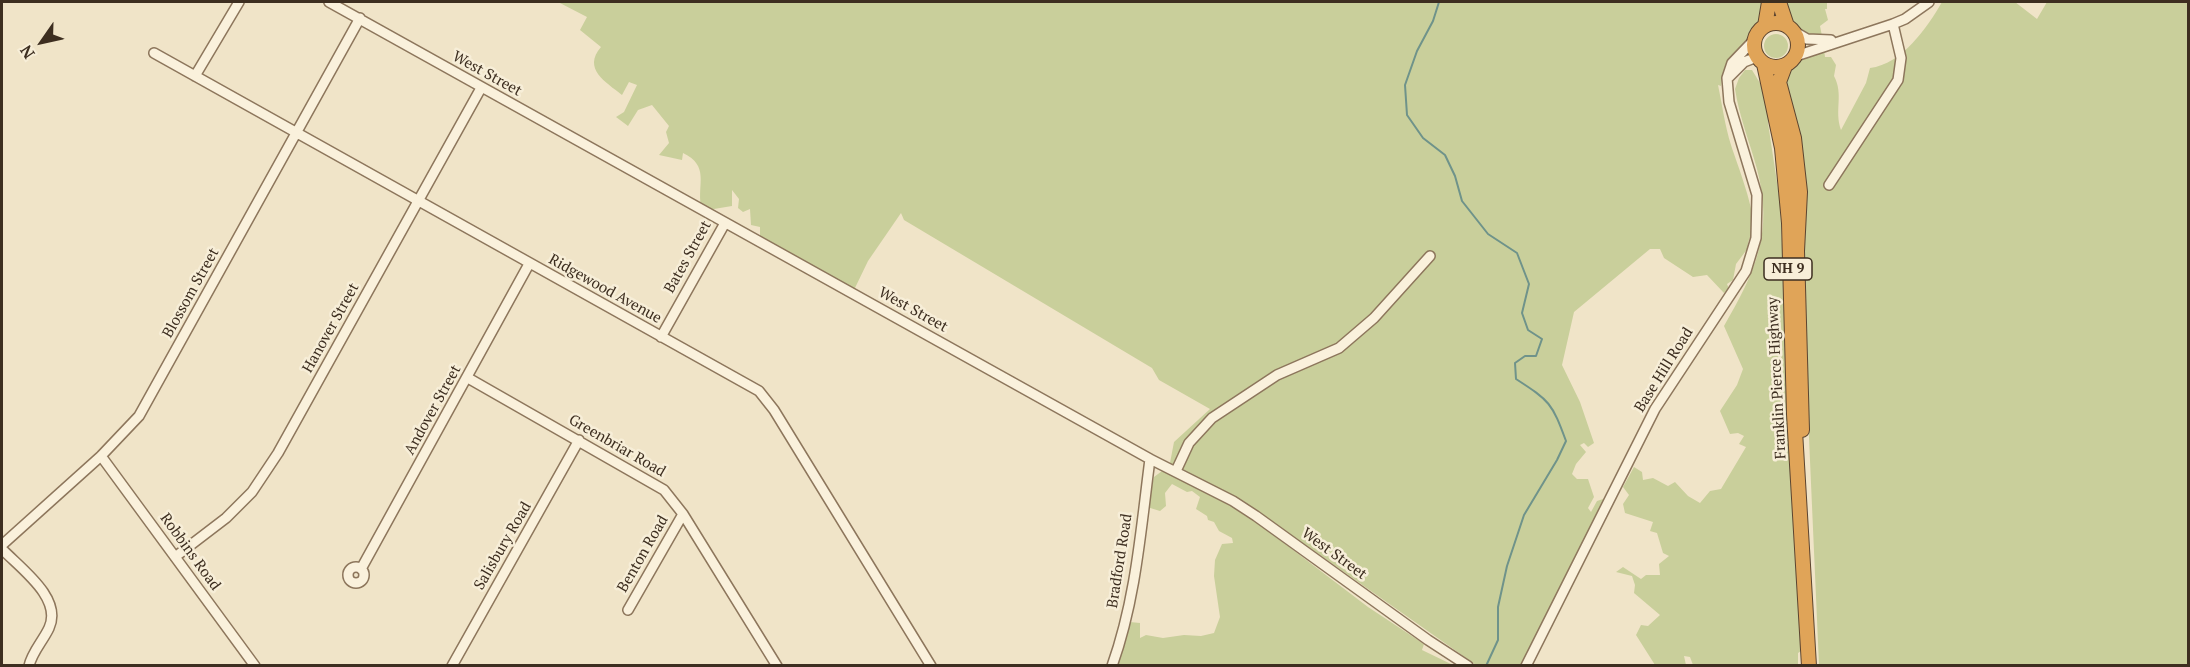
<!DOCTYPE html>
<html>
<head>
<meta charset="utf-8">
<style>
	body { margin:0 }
	#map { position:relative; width:2190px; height:667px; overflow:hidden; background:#f0e4c8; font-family:"PT Serif",serif }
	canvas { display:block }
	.frame { position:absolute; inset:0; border:3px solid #3d2e20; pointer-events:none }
	.north { position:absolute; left:12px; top:12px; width:60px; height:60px; -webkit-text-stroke:4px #f7eed8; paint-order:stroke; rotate:236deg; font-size:16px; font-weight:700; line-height:24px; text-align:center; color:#3d2e20 }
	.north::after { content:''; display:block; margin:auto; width:21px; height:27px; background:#3d2e20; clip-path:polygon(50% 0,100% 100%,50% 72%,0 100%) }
</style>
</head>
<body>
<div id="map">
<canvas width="2190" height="667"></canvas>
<div class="frame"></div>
<div class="north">N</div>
</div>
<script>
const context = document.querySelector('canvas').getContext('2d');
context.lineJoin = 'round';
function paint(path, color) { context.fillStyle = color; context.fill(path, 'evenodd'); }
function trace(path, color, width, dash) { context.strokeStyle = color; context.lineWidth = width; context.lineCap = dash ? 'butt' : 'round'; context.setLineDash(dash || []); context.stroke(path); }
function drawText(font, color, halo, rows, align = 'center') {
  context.font = font + ' "PT Serif",serif'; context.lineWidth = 5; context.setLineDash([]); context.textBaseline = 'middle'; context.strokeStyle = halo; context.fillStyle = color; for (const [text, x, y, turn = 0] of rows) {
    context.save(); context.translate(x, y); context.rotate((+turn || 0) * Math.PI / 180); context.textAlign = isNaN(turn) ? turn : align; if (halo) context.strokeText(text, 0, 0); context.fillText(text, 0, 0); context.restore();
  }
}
paint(new Path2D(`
	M558,2H1764C1763,9 1763,19 1760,26C1748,48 1723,58 1721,86L1718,85C1722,104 1725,126 1731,145C1737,164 1756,211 1753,231C1751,238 1747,240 1748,248L1736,264L1733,280L1727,284L1729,289L1724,293L1707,275L1693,277L1664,258L1660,249H1650L1574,312L1562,365L1580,402L1594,443L1588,447L1584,443L1580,445L1586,452L1576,464L1572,474L1577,479H1588L1594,497L1588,508L1591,512L1597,501L1606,498L1522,665H1476L1290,534L1170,463L1174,442L1210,409L1159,380L1152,368L904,220L901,213L868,261L854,290L760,238V227L751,225L750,209L743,212L738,208L739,199L732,190V206L708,210L701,206C697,184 710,166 683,153L682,160L659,155L669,143L666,132L669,126L652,105L638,110L628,126L616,117L624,112L637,85L629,82L622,95C606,82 582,69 601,47L580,30L587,17Z
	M1782,2H1827V9H1825L1828,20L1820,26L1822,36C1798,38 1789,22 1782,2Z
	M1942,2H2015L2037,19L2047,2H2188V665H1819L1801,256L1785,94C1787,68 1799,57 1824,49L1825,57H1831L1836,65L1834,76C1844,95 1834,110 1841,130L1866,83L1870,68C1902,64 1927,28 1942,2Z
	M1764 46a12 12 0 1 1 24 0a12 12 0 1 1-24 0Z
	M1745,70H1752L1766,93L1770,109L1768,123L1780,202L1801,651L1798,653V665H1693L1690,657L1684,656L1686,665H1655L1636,635L1641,625L1648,626L1660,615L1634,593L1635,585L1632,576L1616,572L1623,567L1641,579L1646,575H1660L1659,564L1669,556L1663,553L1657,533L1650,531L1653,522L1625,513L1623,504L1629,495L1623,487L1634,467L1642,472L1643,480L1653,478L1668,486L1675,482L1688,496L1700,503L1710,491L1721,489L1746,447L1739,444L1744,436L1738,433L1730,434L1720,411L1737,385L1743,369L1724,326C1755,272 1774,233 1757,169C1750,143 1739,116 1735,89L1739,78Z
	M1162,471L1234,505L1368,607L1424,644L1422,650L1453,665L1115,666L1130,622L1140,623V638L1146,635L1163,638L1184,635L1201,636L1214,633L1220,617L1214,576L1215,560L1222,544L1233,543L1232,538L1219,531L1214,522L1208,520L1207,516L1196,509L1200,497L1192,491L1187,492L1172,484L1165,493L1166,506L1160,511L1147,507L1154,477Z`), '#c9cf9b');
trace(new Path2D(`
	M1439,2L1433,21L1417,51L1405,85L1407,115L1423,138L1445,155L1455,176L1462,201L1488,234L1517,253L1529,284L1522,313L1528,330L1542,339L1536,356H1525L1515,363L1516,379C1550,401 1552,403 1566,441L1557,460L1524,515L1507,566L1498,607V640L1486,666`), '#6f938a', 2);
const minor = new Path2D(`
	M329,2L1150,459L1233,501L1256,516L1428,640L1468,666
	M1795,32L1807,39L1831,40
	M154,53L759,391L774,410L931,666
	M1796,56L1893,24L1905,19L1929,2
	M195,76L239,2
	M1729,77L1744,62L1757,57
	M1829,185L1898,80L1901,58L1893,24
	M661,337L725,223
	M468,378L664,490L683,514L777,666
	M101,456L255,666
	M1176,471L1189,443L1212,418L1277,375L1339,348L1374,318L1430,256
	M2,545L101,456L139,416L360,18
	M2,549C20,568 63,598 49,628C43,641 32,652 29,666
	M175,557L226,518L252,492L278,453L481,88
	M348 575a8 8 0 1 1 16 0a8 8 0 1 1-16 0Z
	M361,569L529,264
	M628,610L683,514
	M452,666L579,440
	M1112,666C1136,599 1141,528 1150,459
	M1526,666L1655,409L1746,271L1756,238L1757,195L1729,102L1727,78L1732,63L1755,39`);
const highway = new Path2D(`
	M1779,2L1787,26
	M1754 45a22 22 0 1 1 44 0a22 22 0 1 1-44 0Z
	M1765,26L1769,2
	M1764,64L1782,148L1789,223L1794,414L1809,666
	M1785,66L1779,82L1794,138L1800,192L1797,251L1802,430`);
trace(minor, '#8d765c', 12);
trace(highway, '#5b4430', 16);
trace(minor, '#faf1dc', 9);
trace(highway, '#e0a458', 14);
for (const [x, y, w] of [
	[1788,269,48]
]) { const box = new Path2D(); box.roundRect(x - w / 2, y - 11, w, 22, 4.5); context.fillStyle = '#f7eed8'; context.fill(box); trace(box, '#3d2e20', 1.5); }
drawText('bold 14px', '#3d2e20', null, [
	["NH 9",1788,269]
]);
drawText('15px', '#3d2e20', '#f7eed8', [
	["West Street",487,74,29],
	["Bates Street",688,257,-61],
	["Ridgewood Avenue",605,289,29],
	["Blossom Street",191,293,-61],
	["West Street",913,310,29],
	["Hanover Street",331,328,-61],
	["Base Hill Road",1664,370,-58],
	["Franklin Pierce Highway",1777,378,-93],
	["Andover Street",433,410,-61],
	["Greenbriar Road",617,446,30],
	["Salisbury Road",503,546,-60],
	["Robbins Road",190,552,54],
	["Benton Road",643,554,-60],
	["West Street",1334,554,36],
	["Bradford Road",1120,561,-81]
]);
</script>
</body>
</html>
